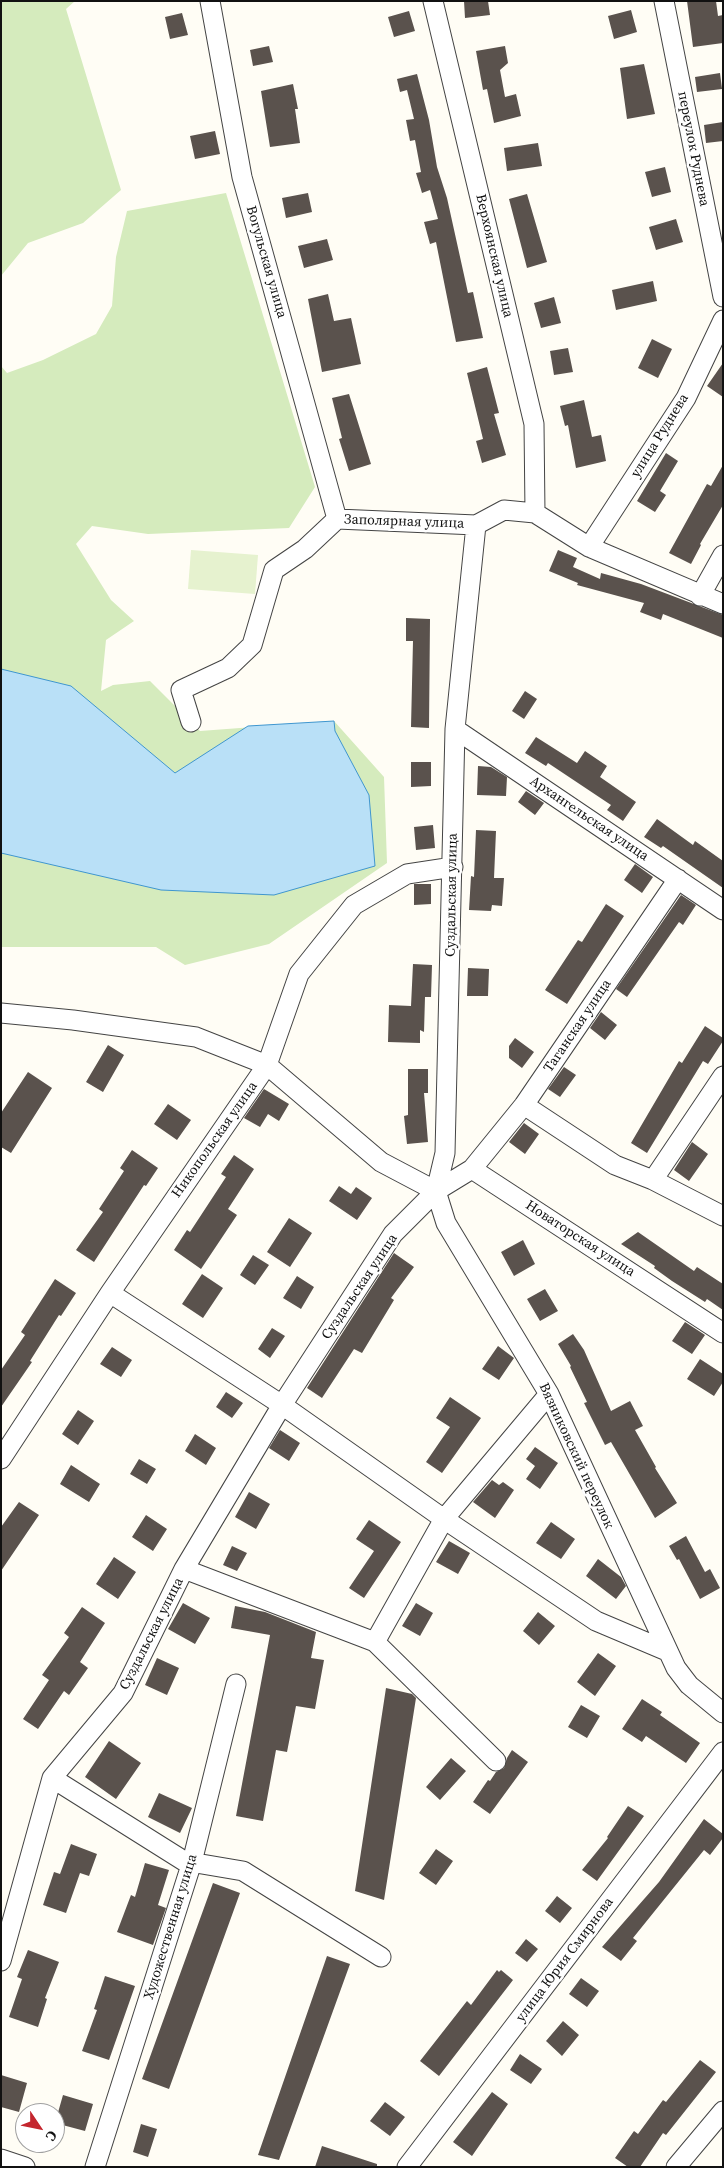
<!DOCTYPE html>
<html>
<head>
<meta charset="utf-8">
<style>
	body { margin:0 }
	#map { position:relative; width:724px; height:2168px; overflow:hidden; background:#fffdf5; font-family:"Source Serif 4",serif }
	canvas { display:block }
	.frame { position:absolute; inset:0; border:2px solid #111; pointer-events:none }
	.north { position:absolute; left:15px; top:2103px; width:50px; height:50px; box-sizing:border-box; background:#fff; border:1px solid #a0a0a0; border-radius:50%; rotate:124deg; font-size:14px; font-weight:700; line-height:20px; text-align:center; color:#111 }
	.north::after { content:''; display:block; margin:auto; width:18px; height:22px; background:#c4262e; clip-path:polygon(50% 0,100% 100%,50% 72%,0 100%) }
</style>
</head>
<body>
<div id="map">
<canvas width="724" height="2168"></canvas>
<div class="frame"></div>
<div class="north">С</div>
</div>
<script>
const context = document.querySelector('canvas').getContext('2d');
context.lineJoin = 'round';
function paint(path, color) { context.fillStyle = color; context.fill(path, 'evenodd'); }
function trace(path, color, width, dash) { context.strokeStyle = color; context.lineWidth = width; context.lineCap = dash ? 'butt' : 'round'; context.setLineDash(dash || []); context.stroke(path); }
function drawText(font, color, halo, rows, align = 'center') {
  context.font = font + ' "Source Serif 4",serif'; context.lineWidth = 5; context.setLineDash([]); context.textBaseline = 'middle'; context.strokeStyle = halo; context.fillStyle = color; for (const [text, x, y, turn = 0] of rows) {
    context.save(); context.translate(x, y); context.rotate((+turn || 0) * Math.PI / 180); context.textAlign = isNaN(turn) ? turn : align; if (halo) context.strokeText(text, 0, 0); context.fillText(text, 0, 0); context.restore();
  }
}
paint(new Path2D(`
	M1,1H75L66,9L121,190L83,223L28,243L1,276Z
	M226,193L315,487L289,528L148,534L92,526L76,544L111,600L134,621L106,640L101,691L113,685L150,681L200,731L334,721L384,777L387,863L269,944L185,965L156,947H1V366L7,373L43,360L96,334L112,306L116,257L127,211Z`), '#d5ebbd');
paint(new Path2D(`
	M191,550L258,555L255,594L188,589Z`), '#e6f2cf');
const water = new Path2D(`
	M1,669L71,686L175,773L248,726L334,721L335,731L369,795L375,866L274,895L161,890L1,853Z`);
paint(water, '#b9e0f7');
trace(water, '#3f96cf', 1);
paint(new Path2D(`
	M464,1H488L490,15L465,18Z
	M687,1H716L718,16L723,15V43L693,47Z
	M631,10L637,32L614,39L608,16Z
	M409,11L415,31L394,37L388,17Z
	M182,13L188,35L170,39L165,17Z
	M269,46L273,62L253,66L250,50Z
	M505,46L508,63L500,70L505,97L516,94L521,116L494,123L487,89L483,90L476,51Z
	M644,64L655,114L627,119L620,68Z
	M720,73L722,89L697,92L695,77Z
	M417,74L429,120L437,167L447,198L468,293L473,292L483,338L456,342L436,242L430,244L424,222L438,219L430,190L422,193L416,173L421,172L415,140L410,141L406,120L414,119L407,90L400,92L397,79Z
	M293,84L298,109H295L300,143L270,147L261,91Z
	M723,122V141L706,143L704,125Z
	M215,131L220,154L195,159L190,136Z
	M538,143L542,166L507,171L504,148Z
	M665,167L671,192L652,197L645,172Z
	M308,193L312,212L286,218L282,198Z
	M527,194L547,262L527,268L509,199Z
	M676,219L683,242L656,250L649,227Z
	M327,239L333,260L304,268L298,246Z
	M653,281L657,301L616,310L612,290Z
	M328,294L334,321L351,318L361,364L322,372L308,299Z
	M554,297L561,323L541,328L534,303Z
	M652,339L672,349L658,378L638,368Z
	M568,348L573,372L554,375L550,351Z
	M723,363V397L707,386Z
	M487,367L499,413L494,414L506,455L482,463L476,441L483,439L467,373Z
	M349,394L371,464L349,471L339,439L342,438L332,398Z
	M584,400L592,437L601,435L606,461L576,468L568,425L565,426L560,406Z
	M666,453L678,461L660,491L666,495L655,512L637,501Z
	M723,465V505L700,544L701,545L691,564L669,553L707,484L711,486Z
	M558,550L577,558L573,567L600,579L601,573L641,584L723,615V638L663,614L661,620L640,612L644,603L577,585L578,583L549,571Z
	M406,618L430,619L429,728L411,727L413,641H406Z
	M525,691L537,699L524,719L512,711Z
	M536,737L577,763L585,751L607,766L600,777L636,802L623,821L607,810L611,805L548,763L546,766L525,753Z
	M411,762H431V786L411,787Z
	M478,766L491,767L507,777L506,796L477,795Z
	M526,791L544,803L535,815L518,802Z
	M657,819L693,845L695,841L723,861V888L663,846L661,848L644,837Z
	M433,825L435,848L416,850L414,827Z
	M476,830L496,831L494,878H504L502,906L492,905L491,911L469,910L471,876L474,877Z
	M635,864L653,877L642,893L624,880Z
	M414,884H431V904L414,905Z
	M681,895L696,905L683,925L679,922L627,997L616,989Z
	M606,904L624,916L567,1004L545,990L578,940L582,942Z
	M413,964L432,965L431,997H425L424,1032L420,1030V1043L388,1042L389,1005L411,1006Z
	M468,968L489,969L488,996H467Z
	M601,1012L617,1025L605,1040L590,1028Z
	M705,1026L723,1038V1041L708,1064L703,1061L647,1153L631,1143L679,1061L682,1063Z
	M515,1038L534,1052L522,1068L509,1058V1046Z
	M108,1045L124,1055L103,1092L86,1082Z
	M564,1067L576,1075L560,1097L548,1089Z
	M408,1069H428V1093H424L428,1142L407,1144L404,1116L408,1115Z
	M28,1072L52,1088L11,1153L1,1147V1113Z
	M264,1089L289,1104L279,1121L268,1114L260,1127L244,1118Z
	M168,1104L191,1120L177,1140L154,1124Z
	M524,1123L539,1134L525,1154L509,1142Z
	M692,1142L708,1154L689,1181L674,1170Z
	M132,1150L158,1168L146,1186L144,1185L94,1262L76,1250L103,1212L99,1209L124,1171L120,1168Z
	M234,1155L254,1169L228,1209L237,1215L201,1269L174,1250L187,1230L190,1232L226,1177L221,1174Z
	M339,1186L351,1194L356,1187L372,1198L357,1220L329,1201Z
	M289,1218L312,1233L290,1267L267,1252Z
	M638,1232L694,1271L697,1267L723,1284V1310L707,1299L705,1302L672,1281L654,1268L655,1266L621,1244Z
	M523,1240L535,1264L514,1276L501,1252Z
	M394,1253L414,1267L391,1298L394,1300L362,1353L354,1349L322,1398L307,1388Z
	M253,1255L269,1265L255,1285L240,1275Z
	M202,1274L223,1288L203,1318L182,1304Z
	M297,1276L314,1287L301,1309L283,1298Z
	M55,1279L76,1293L61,1316L59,1315L30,1361L32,1362L1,1407V1370L25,1335L21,1332Z
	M545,1289L558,1311L540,1321L527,1299Z
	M685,1322L705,1335L692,1354L672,1341Z
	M272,1328L285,1336L270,1358L258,1349Z
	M573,1334L584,1350L611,1411L630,1401L643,1426L635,1430L656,1467L655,1468L677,1503L655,1518L611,1442L605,1445L584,1403L587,1402L570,1367L571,1366L558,1344Z
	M498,1346L514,1358L499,1380L482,1369Z
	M112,1347L132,1360L121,1377L100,1364Z
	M700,1359L723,1374V1382L714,1396L687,1379Z
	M226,1392L243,1403L232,1418L216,1407Z
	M450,1397L481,1418L442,1473L426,1462L450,1427L436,1418Z
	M78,1410L94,1421L78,1445L62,1434Z
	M280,1430L300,1443L289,1461L269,1448Z
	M195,1434L216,1448L206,1465L185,1451Z
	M535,1447L558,1463L540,1489L526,1479L535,1466L526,1459Z
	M139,1459L156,1469L147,1484L130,1474Z
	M71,1465L100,1484L89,1502L60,1484Z
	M492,1480L499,1485L503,1482L514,1490L495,1518L473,1502Z
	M249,1492L270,1504L256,1529L235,1517Z
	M19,1502L39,1515L1,1571V1527Z
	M146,1515L167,1529L153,1551L132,1537Z
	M369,1520L401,1542L364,1598L349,1588L374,1551L356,1539Z
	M551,1522L575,1539L561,1559L536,1543Z
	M686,1536L705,1572L710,1569L720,1588L700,1599L679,1559L677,1560L669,1546Z
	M449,1541L470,1553L458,1574L436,1562Z
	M232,1546L247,1553L237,1571L223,1565Z
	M114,1557L136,1572L118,1599L96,1584Z
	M598,1559L621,1577L626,1586L616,1599L586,1576Z
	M183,1603L210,1618L195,1644L168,1629Z
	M416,1603L433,1613L420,1636L402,1626Z
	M235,1606L265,1612L316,1632L311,1658L324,1660L315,1709L296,1706L287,1752L276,1750L263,1821L236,1816L270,1635L231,1628Z
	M82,1607L105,1623L80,1662L88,1668L69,1695L64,1691L38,1729L23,1719L49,1680L42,1675L69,1637L64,1633Z
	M538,1612L555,1626L539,1645L523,1631Z
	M598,1653L616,1666L595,1696L577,1682Z
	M157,1658L179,1668L167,1695L145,1685Z
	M386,1688L412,1694L416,1698L384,1900L355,1891Z
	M642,1699L662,1712L660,1715L700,1743L686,1763L646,1736L642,1742L622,1729Z
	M581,1705L600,1716L587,1738L568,1727Z
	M109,1741L141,1763L116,1799L85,1777Z
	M512,1750L528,1762L490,1814L473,1802L488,1780L490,1781L496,1772L504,1768L507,1758Z
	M451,1758L466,1771L440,1800L426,1787Z
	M159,1793L192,1808L180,1833L148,1817Z
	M628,1806L644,1816L597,1881L582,1870L608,1838L607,1837Z
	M704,1819L723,1834V1838L710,1855L704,1850L633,1938L637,1941L621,1961L602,1947L659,1882Z
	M71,1844L97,1854L89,1876L80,1873L66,1913L43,1905L54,1872L60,1874Z
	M436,1849L453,1861L436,1885L419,1873Z
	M145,1863L169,1870L158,1905L166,1908L153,1945L117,1932L131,1895L135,1897Z
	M213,1883L240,1893L169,2089L142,2079Z
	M557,1896L572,1908L560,1923L545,1911Z
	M526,1939L538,1949L527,1962L515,1953Z
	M28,1950L59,1962L45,1998L47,1999L38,2027L9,2017L22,1979L17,1977Z
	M327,1956L350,1964L279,2160L258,2155Z
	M497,1970L499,1972L501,1970L513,1980L439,2076L420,2061L467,2001L471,2005Z
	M105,1976L135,1986L109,2060L82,2051L97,2010L94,2009Z
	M581,1978L599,1991L587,2007L569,1994Z
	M563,2021L579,2035L562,2056L546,2041Z
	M520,2054L542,2069L531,2084L510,2070Z
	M700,2060L716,2072L666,2135L663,2133L640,2167H628L615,2158L634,2131L638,2134L663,2100L666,2102Z
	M1,2075L27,2083L19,2112L1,2107Z
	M492,2092L508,2104L472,2156L453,2142Z
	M63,2095L93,2104L85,2131L55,2123Z
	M385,2102L405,2117L390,2136L370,2121Z
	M141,2124L157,2129L148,2157L133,2152Z
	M322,2146L377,2164V2167H315Z`), '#5a524d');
const minor = new Path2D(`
	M210,1L242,177L337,519
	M433,1L534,424L535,513
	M664,1L723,297
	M589,547L686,398L723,320
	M700,596L723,555
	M191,722L181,690L228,668L252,645L274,570L305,549L337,519L476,525L504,510L535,513L589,547L723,604
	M455,729L723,910
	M1,1013L73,1020L196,1037L267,1065L381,1162L436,1191
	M524,1105L615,1165L653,1180L723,1216
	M472,1169L524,1105L678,879
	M653,1180L723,1076
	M436,1191L446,1223L549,1394L676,1668L689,1685L723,1713
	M436,1191L472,1169L723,1333
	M110,1293L282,1405L444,1519L596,1621L667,1651
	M1,1459L110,1293L267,1065L299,974L354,905L407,874L453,867
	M184,1569L375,1642L496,1761
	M375,1642L444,1519L549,1394
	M52,1778L184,1861L243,1871L381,1957
	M1,1961L52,1778L123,1693L184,1569L282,1405L393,1234L436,1191L445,1153L455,729L476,525
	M1,2159L25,2167
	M95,2167L192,1862L236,1684
	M407,2167L723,1752
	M676,2167L723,2111`);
trace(minor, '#444', 21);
trace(minor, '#fff', 19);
drawText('14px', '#111', '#fff', [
	["переулок Руднева",693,149,79],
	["Верхоянская улица",494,256,77],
	["Вогульская улица",266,262,74],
	["улица Руднева",660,436,-58],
	["Заполярная улица",404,522,2],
	["Архангельская улица",589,819,34],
	["Суздальская улица",452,895,-89],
	["Таганская улица",578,1026,-56],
	["Никопольская улица",215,1140,-55],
	["Новаторская улица",580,1239,33],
	["Суздальская улица",360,1287,-56],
	["Вязниковский переулок",576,1456,65],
	["Суздальская улица",152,1634,-63],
	["Художественная улица",171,1927,-73],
	["улица Юрия Смирнова",565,1960,-53]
]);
</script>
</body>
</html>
